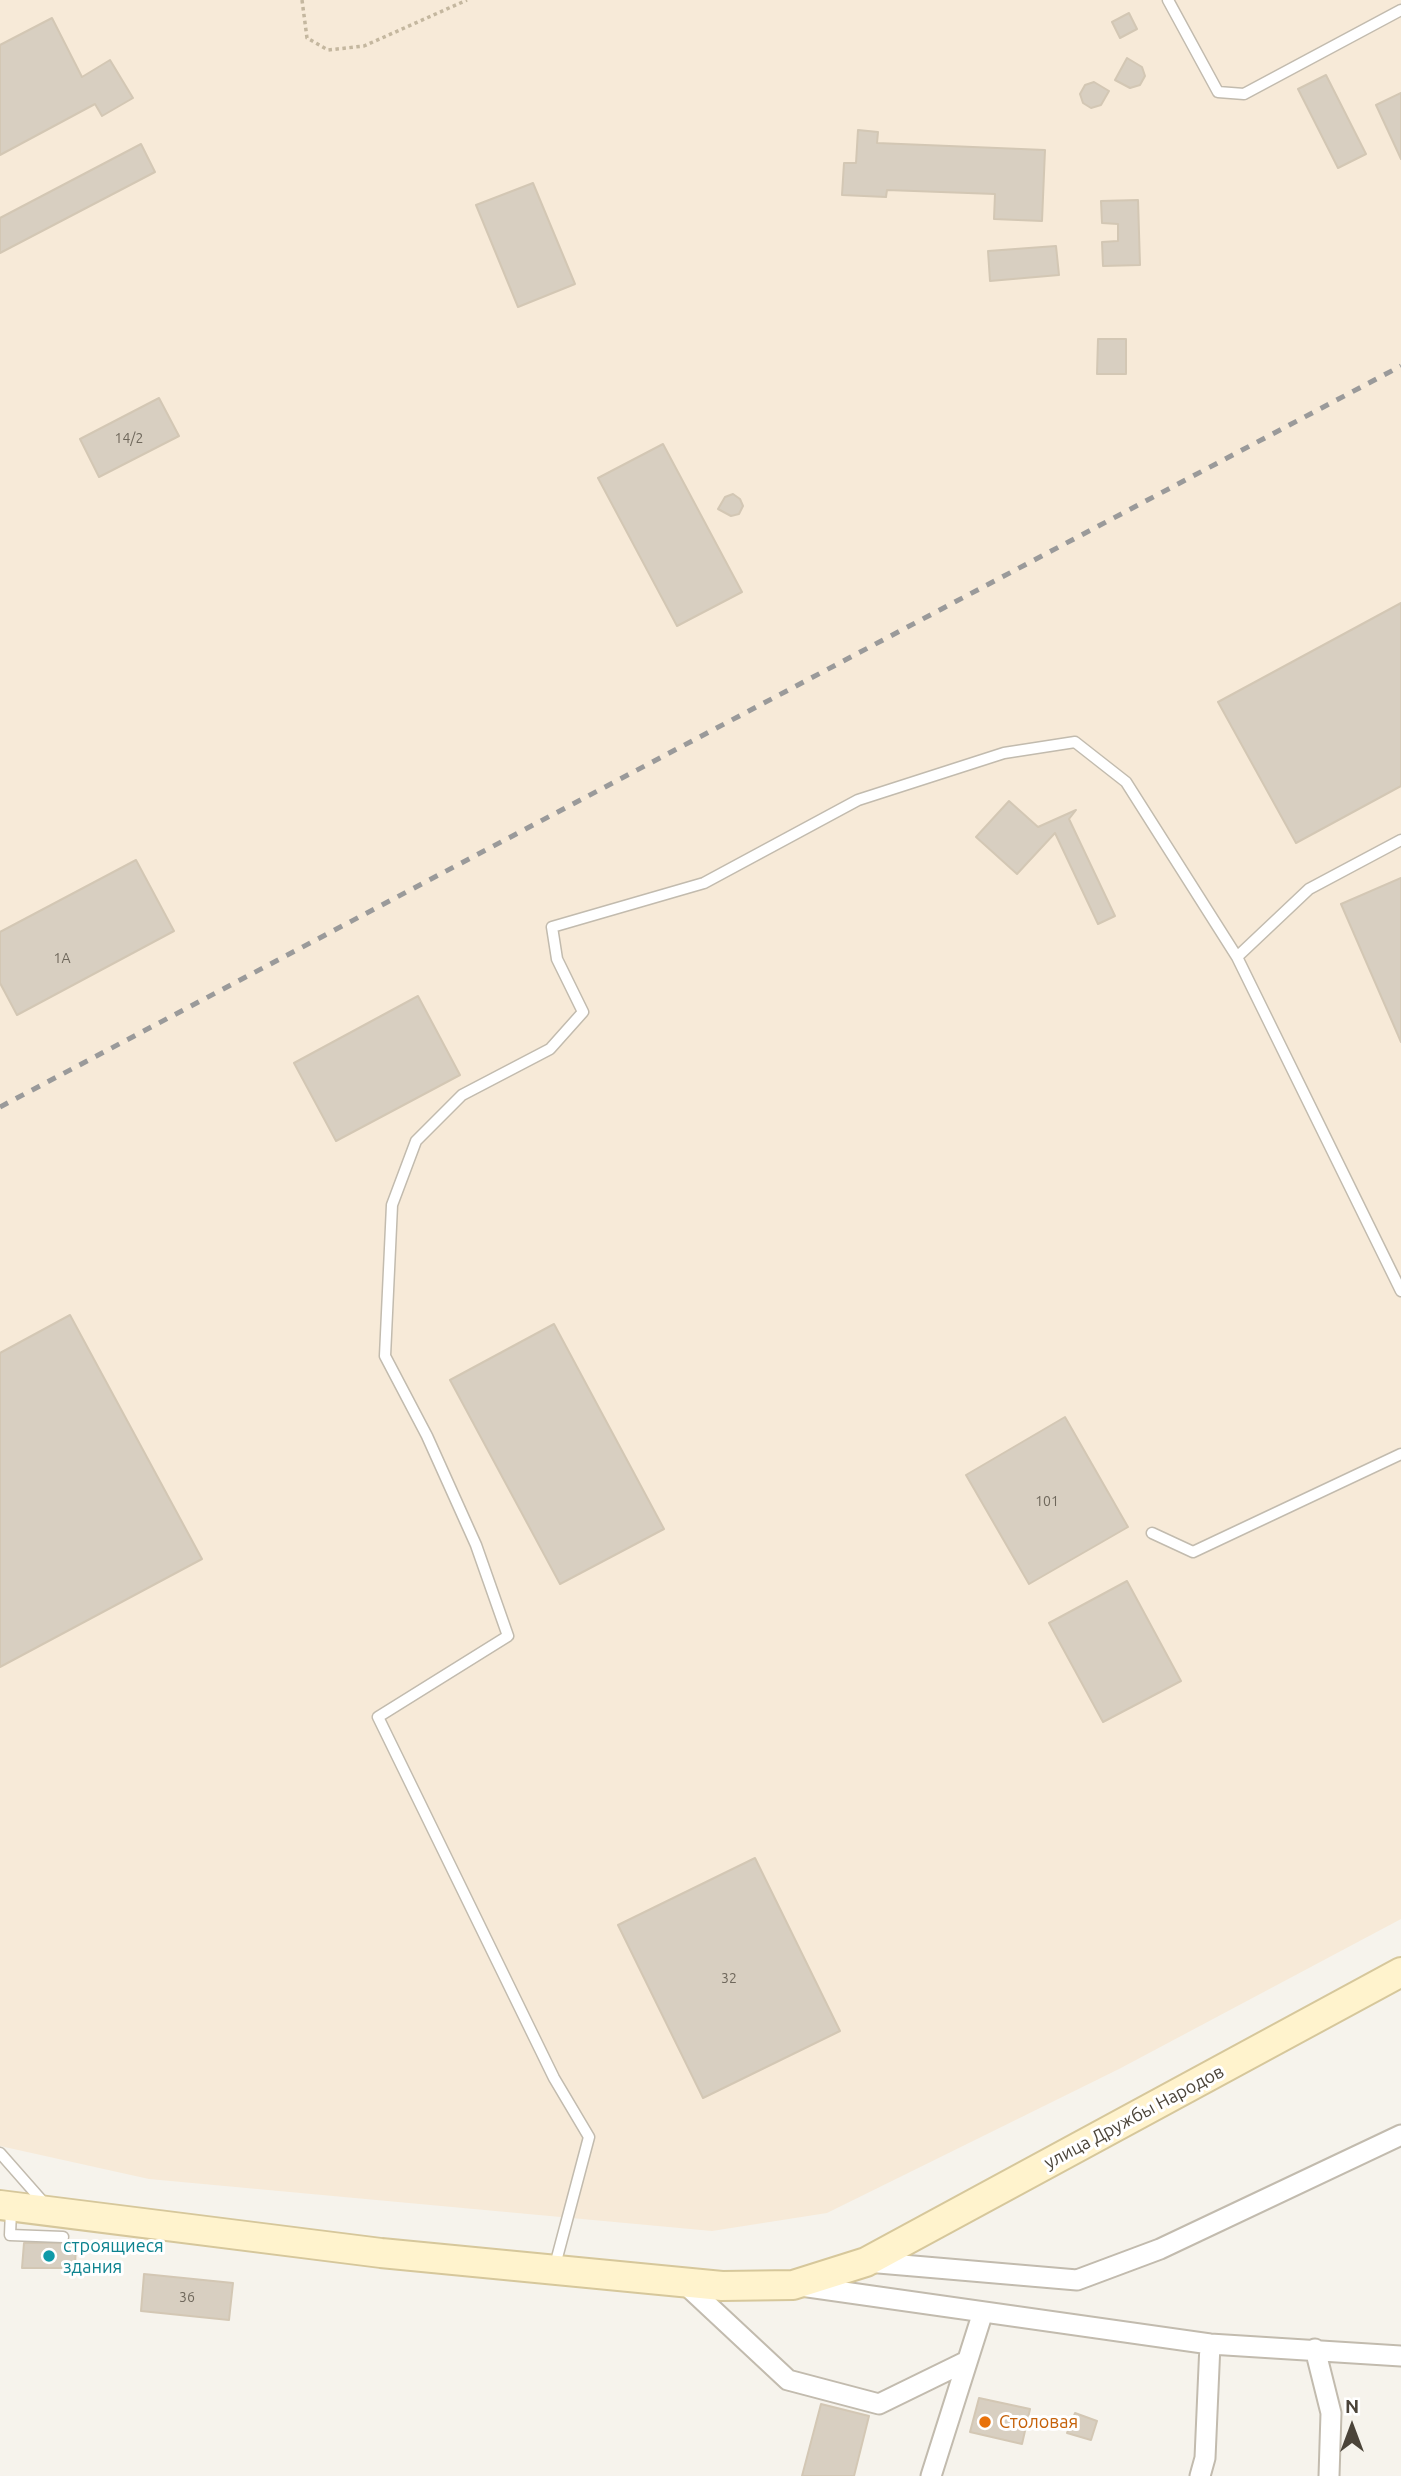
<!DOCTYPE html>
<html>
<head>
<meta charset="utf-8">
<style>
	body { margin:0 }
	#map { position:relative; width:1401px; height:2476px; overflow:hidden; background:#f6f3ec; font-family:Ubuntu,sans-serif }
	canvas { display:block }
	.north { position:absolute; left:1317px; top:2392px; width:70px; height:70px; -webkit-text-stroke:5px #fff; paint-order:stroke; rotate:0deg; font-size:19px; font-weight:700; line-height:28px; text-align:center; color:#4b4439 }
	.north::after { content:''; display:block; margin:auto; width:24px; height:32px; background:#4b4439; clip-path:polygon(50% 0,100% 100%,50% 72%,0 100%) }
</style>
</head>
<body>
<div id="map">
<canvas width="1401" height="2476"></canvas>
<div class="north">N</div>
</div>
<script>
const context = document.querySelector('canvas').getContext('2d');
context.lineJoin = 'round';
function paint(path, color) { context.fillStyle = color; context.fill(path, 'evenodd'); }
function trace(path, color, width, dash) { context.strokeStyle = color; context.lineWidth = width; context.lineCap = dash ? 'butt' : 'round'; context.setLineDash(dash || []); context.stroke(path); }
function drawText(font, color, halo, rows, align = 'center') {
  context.font = font + ' Ubuntu,sans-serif'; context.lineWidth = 6; context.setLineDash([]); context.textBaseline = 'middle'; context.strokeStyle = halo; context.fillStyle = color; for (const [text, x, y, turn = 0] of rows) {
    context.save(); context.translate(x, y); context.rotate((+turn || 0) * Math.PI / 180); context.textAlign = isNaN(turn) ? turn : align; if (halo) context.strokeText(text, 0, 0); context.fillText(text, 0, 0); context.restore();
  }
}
paint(new Path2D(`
	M0,0H1401V1919L1119,2069L827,2213L712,2231L149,2179L0,2146Z`), '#f7ead8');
const building = new Path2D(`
	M1129,13L1137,29L1120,38L1112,22Z
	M52,18L82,77L110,60L133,98L102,116L95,104L0,155V45Z
	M1127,58L1142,67L1145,76L1140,85L1130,88L1115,80Z
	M1326,75L1366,154L1338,168L1298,89Z
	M1094,82L1109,91L1101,105L1091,108L1083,103L1080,94L1085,85Z
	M1401,93V159L1376,105Z
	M858,130L878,132L877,143L1045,150L1042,221L994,219L995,194L887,190L886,197L842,195L844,163H856Z
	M141,144L155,172L0,253V218Z
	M533,183L575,284L518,307L476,205Z
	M1138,200L1140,265L1103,266L1102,242L1118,241V224L1102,223L1101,201Z
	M1056,246L1059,275L990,281L988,251Z
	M1098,339H1126V374H1097Z
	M159,398L179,436L99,477L80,439Z
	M663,444L742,592L677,626L598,478Z
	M733,494L740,499L743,506L739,514L731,516L718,509L725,497Z
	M1401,603V786L1296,843L1218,702Z
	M1009,801L1038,827L1076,810L1069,819L1115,916L1098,924L1055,833L1017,874L976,837Z
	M136,860L174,931L17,1015L0,983V932Z
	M1401,878V1042L1341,904Z
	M418,996L460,1075L336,1141L294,1063Z
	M70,1315L202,1559L0,1667V1353Z
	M554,1324L664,1529L560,1584L450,1380Z
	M1065,1417L1128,1527L1029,1584L966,1475Z
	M1127,1581L1181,1681L1103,1722L1049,1623Z
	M755,1858L840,2031L703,2098L618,1925Z
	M24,2243H76L75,2268H22Z
	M144,2274L233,2283L229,2320L141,2311Z
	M979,2398L1030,2409L1022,2444L970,2432Z
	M821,2404L869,2416L854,2476H802Z
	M1075,2413L1097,2421L1091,2440L1067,2433Z`);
paint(building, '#d8cfc1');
trace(building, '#d3c7b4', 2);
const lane = new Path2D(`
	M1168,0L1218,92L1244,94L1401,10
	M1401,840L1309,889L1237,957L1401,1291
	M1152,1533L1193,1552L1401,1454
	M0,2153L44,2203
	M11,2210L10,2235L63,2237
	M554,2269L589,2137L554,2078L378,1717L508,1636L476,1545L427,1436L385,1356L392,1205L416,1141L462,1095L550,1049L583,1012L557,959L552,927L704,883L858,800L1004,753L1075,742L1126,782L1237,957`);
const street = new Path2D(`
	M867,2262L1077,2280L1160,2249L1401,2135
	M683,2282L788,2380L879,2404L967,2361
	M801,2286L1210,2344L1401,2356
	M1315,2349L1331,2413L1329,2476
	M931,2476L983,2312
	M1200,2476L1205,2458L1210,2344`);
const secondary = new Path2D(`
	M0,2205L381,2253L722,2286L793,2285L866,2262L1401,1972`);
trace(lane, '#c2bbae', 13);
trace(street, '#c2bbae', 23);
trace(secondary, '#d6c79b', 32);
trace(new Path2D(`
	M302,0L307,38L328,50L364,46L467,0`), '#c4b79f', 3.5, [3.5, 3.5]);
trace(lane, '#fff', 10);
trace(street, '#fff', 19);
trace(secondary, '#fff3cd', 28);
trace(new Path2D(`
	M0,1107L1401,366`), '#9a9a9a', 5, [9, 9]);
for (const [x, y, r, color] of [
	[49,2256,7,"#0f9aa8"],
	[985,2422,7,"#e8710a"]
]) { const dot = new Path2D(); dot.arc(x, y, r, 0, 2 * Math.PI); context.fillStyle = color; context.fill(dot); trace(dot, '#fff', 2.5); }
drawText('14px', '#6e675b', null, [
	["14/2",129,438],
	["1А",62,958],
	["101",1047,1501],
	["32",729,1978],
	["36",187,2297]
]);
drawText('18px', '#4b4439', '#fff', [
	["улица Дружбы Народов",1134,2117,-28]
]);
drawText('18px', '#0d838f', '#fff', [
	["строящиеся",63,2246],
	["здания",63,2267]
], 'left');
drawText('18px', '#c56008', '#fff', [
	["Столовая",999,2422]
], 'left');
</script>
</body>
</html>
